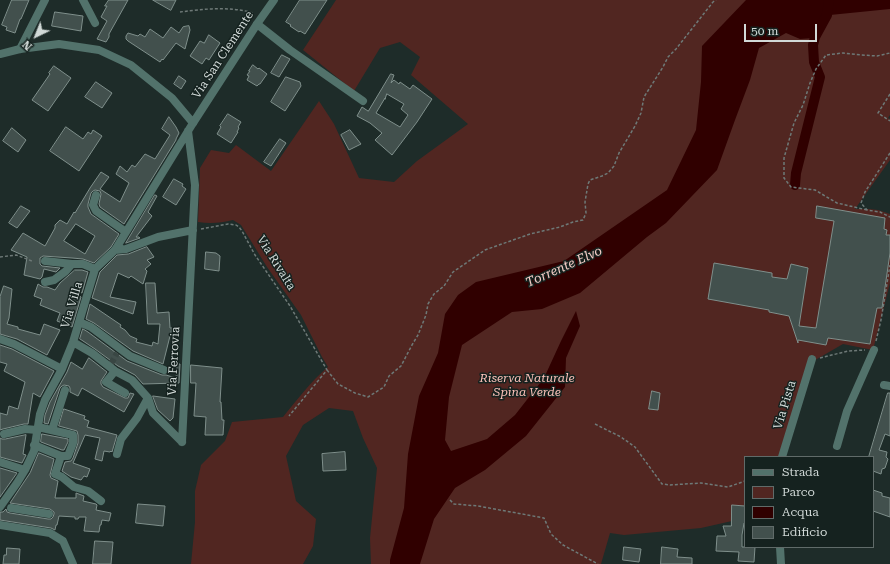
<!DOCTYPE html>
<html>
<head>
<meta charset="utf-8">
<style>
	body { margin:0 }
	#map { position:relative; width:890px; height:564px; overflow:hidden; background:#1e2c29; font-family:"Roboto Serif",serif }
	canvas { display:block }
	.legend { position:absolute; left:744px; top:456px; width:130px; height:92px; box-sizing:border-box; background:#15221f; border:1px solid #606b69; margin:0; padding:5px 7px; list-style:none; font-size:12px; color:#d1d9d7 }
	.legend li { display:flex; align-items:center; gap:8px; height:20px }
	.legend b { width:20px; border:1px solid #606b69 }
	.north { position:absolute; left:16px; top:16px; width:40px; height:40px; -webkit-text-stroke:3px #15221f; paint-order:stroke; rotate:223deg; font-size:11px; font-weight:700; line-height:16px; text-align:center; color:#d1d9d7 }
	.north::after { content:''; display:block; margin:auto; width:14px; height:18px; background:#d1d9d7; clip-path:polygon(50% 0,100% 100%,50% 72%,0 100%) }
	.scale { position:absolute; left:744px; top:24px; width:73px; height:18px; box-sizing:border-box; border:2px solid #d1d9d7; border-top:0; padding-left:5px; font-size:12px; line-height:14px; white-space:nowrap; color:#d1d9d7; -webkit-text-stroke:3px #15221f; paint-order:stroke }
</style>
</head>
<body>
<div id="map">
<canvas width="890" height="564"></canvas>
<ul class="legend">
<li><b style="height:5px;background:#52726b"></b>Strada</li>
<li><b style="height:11px;background:#512621"></b>Parco</li>
<li><b style="height:11px;background:#300000"></b>Acqua</li>
<li><b style="height:11px;background:#42504d"></b>Edificio</li>
</ul>
<div class="north">N</div>
<div class="scale">50 m</div>
</div>
<script>
const context = document.querySelector('canvas').getContext('2d');
context.lineJoin = 'round';
function paint(path, color) { context.fillStyle = color; context.fill(path, 'evenodd'); }
function trace(path, color, width, dash) { context.strokeStyle = color; context.lineWidth = width; context.lineCap = dash ? 'butt' : 'round'; context.setLineDash(dash || []); context.stroke(path); }
function drawText(font, color, halo, rows, align = 'center') {
  context.font = font + ' "Roboto Serif",serif'; context.lineWidth = 3; context.setLineDash([]); context.textBaseline = 'middle'; context.strokeStyle = halo; context.fillStyle = color; for (const [text, x, y, turn = 0] of rows) {
    context.save(); context.translate(x, y); context.rotate((+turn || 0) * Math.PI / 180); context.textAlign = isNaN(turn) ? turn : align; if (halo) context.strokeText(text, 0, 0); context.fillText(text, 0, 0); context.restore();
  }
}
paint(new Path2D(`
	M336,0H890V115L888,118L890,119V160L855,209H869L878,210L890,214V283L873,350L843,344L810,363L780,457H745V506L732,521L701,528L624,535L610,533L601,564H371L370,538L377,468L363,438L353,411L329,408L303,425L286,456L296,501L316,519L313,546L303,564H191L195,522V491L201,465L225,441L232,422L283,417C297,400 311,381 328,367L322,357L301,315L267,267L241,225L233,220C221,223 210,224 198,222L200,168L211,150L229,153L236,145L271,171L319,101L334,124L359,178L394,182L417,161L468,124L411,75L420,57L400,42L380,48L354,91L303,50Z`), '#512621');
paint(new Path2D(`
	M746,0H890V9L830,15L814,38L800,39L786,33L759,48L750,80L735,120L717,170L666,223L647,237L580,293L542,309L512,312L462,345L449,397L445,440L451,451L487,439L515,415L544,378L561,341L576,311L580,326L566,358L565,387L526,436L485,470L455,488L434,519L420,564H390V560L404,508L408,454L419,396L438,353L445,314L458,295L476,282L564,261L667,190L696,130L701,82L702,46Z`), '#300000');
trace(new Path2D(`
	M795,185L796,173L820,77L814,62L813,45L815,37L827,15L829,0`), '#300000', 10);
const building = new Path2D(`
	M12,0H29L21,19H20L15,33L6,30L7,27L2,25Z
	M109,0H128L109,34V37L106,42L97,39L107,21L101,17L107,6H105Z
	M153,0H176L171,10Z
	M300,0H327L305,34L300,31L299,32L290,26L291,25L286,22Z
	M55,12L83,16L81,31L52,26Z
	M189,26L190,30L185,49L176,43L163,60L162,59L160,62L128,41L126,39V36L128,33L138,36L140,34L145,37L150,29L163,38L171,27L179,33L183,27Z
	M209,35L220,43L209,60L206,58L202,64L190,56L200,41L204,43Z
	M282,55L290,59L279,77L271,73Z
	M253,65L258,69L259,68L267,74L260,84H259L257,86L247,80L249,76L247,75L250,71H249Z
	M54,66L71,78L48,111L32,100L50,74L49,73Z
	M391,74L394,75L391,83L394,80L399,84L400,82L410,89L413,85L432,99L417,122L392,155L375,140L382,133L370,123L357,116L362,107L368,111ZM387,94L404,104L401,109L408,115L400,127L376,113L385,98V99Z
	M179,76L186,81L181,89L174,84Z
	M286,77L300,82L301,86L285,111L271,102Z
	M96,82L112,93L102,108L85,97Z
	M228,114L241,122L238,127L239,128L237,132H238L231,143L217,134L221,127L220,126Z
	M169,117L176,127L179,133L176,139V140L124,224L100,207L99,204L101,194L100,191L95,190L93,191L91,193L88,204V207L91,214L119,234L111,247L94,263L83,259L72,258L43,256L40,258V264L42,266L60,268L56,272L44,269L42,277L40,279L24,275L27,257L11,250L23,233L45,246L55,228V225L60,220L67,224L74,212L75,213L90,188L101,172L109,177L100,189L120,202L129,183L116,174L120,166L127,172L132,165L135,167L145,154L155,159L170,135L162,129ZM76,224L95,236L85,254L64,241Z
	M66,127L83,139L88,132L91,134L93,130L102,136L79,171L50,151Z
	M12,128L26,140L18,152L3,141Z
	M350,130L361,144L349,150L341,135Z
	M280,139L286,143L271,166L264,162Z
	M174,179L183,184L182,186L186,189L176,205L163,197Z
	M155,195L157,196L148,212L152,216L136,237H139L140,238L126,243Z
	M21,206L30,211L17,228L9,223Z
	M817,206L885,218L884,229L887,230L886,235H890V253L882,308H877L870,344L828,338L826,345L798,340V343L789,316L769,312V310L708,299L714,263L772,273V277L787,279L791,264L808,268L799,326L816,328L834,221L816,218Z
	M147,247L154,257L147,260L151,264L145,269L147,271L143,284L131,276L129,278L118,273L110,297L136,302L133,314L92,298L100,272L117,255L128,254Z
	M206,252L216,253L220,256L219,271L205,269Z
	M75,270H82L88,272L82,293L79,292L78,295L81,297L72,327L57,321L60,313L40,305L42,299L34,296L38,284L43,287H47L55,290L60,283L69,275Z
	M146,283H155L157,313L169,312L170,328H172L163,364L133,351L94,323L86,319L90,304L121,325L120,327L125,330L130,336L137,339L136,342L152,346L153,342L158,344L160,324H148Z
	M4,286L12,289L9,318L7,324L18,327V329L40,335L44,324L60,330L47,355L17,339L0,334V297Z
	M83,329L88,332L127,361L162,375H166L176,378L177,364H180L179,383L143,384L135,375L118,366L95,349L80,339Z
	M0,345L12,349L54,371L40,397L33,393L28,424H24L3,429L0,430V413L7,415L9,406L18,409L25,382L4,371L7,364L0,362Z
	M89,358L107,372L101,381V384L103,387L125,398H128L130,393L134,394L124,412L82,388L78,396L70,392V388L69,386L64,385L62,386L60,388L48,424L44,423L45,415L50,402L67,372L71,362L82,369Z
	M191,365L222,368L220,402H221L222,420H224L223,435H205L206,417L194,416L196,383H191Z
	M652,391L660,393L658,410L649,409Z
	M888,393H890V436L885,434L879,450L887,452L886,457L888,459L885,468L882,469L881,474L873,471V457H869Z
	M153,396L175,399L173,418L170,421L158,410Z
	M64,409L85,416L84,419L89,421L87,427L117,435L112,452L111,451L110,452L104,451L102,461L95,459L100,438L85,435L73,463L90,469L87,477L84,476L81,480L71,477L62,471L65,462L71,461L73,458L78,443V435L77,431L59,426Z
	M42,434L68,439V442L64,450H62L41,442Z
	M26,435L23,454L26,455L22,463L0,457V438L2,439H5Z
	M345,452L346,470L323,471L322,454Z
	M39,453L54,459L50,475L51,478L58,481L55,498H76V493L84,496L83,501L96,504L97,505L96,510L111,513L109,521L102,520L101,525H100L99,532L84,531L86,517H79L78,519H75V517L59,516L57,525H56L55,530L51,528L0,520V512H3L6,509L7,512L10,513L48,519H51L53,517L54,514V512L50,509L10,503L30,473Z
	M0,468L17,473L0,497Z
	M873,490L882,493V496L890,498V517L873,511Z
	M138,504L165,506L163,526L136,523Z
	M732,505L745,506V523H744L742,535V547H755L754,562L738,561L739,552L716,551L717,536H726L723,526H731Z
	M95,541L113,542L111,564H93Z
	M624,547L641,549L639,562L623,560Z
	M662,547L678,549L677,557L692,558V564H661Z
	M7,548L20,549L19,564H3L4,555H6Z`);
paint(building, '#42504d');
trace(building, '#7f8f8b', 1);
trace(new Path2D(`
	M111,364L117,353`), '#394643', 6, [6, 3]);
trace(new Path2D(`
	M180,12C203,9 231,6 253,13
	M890,94L878,113L890,121
	M890,153L865,192L861,203L867,210L880,212L890,217
	M867,210L837,203L815,190L791,187L784,178V158L794,123L803,105L810,83L816,69L826,55L843,53L861,55L877,56L890,53
	M201,229L228,224L236,225L239,227L242,231L255,255L290,306L327,370L289,416
	M0,257L16,255L32,261
	M876,341L881,320L890,265
	M820,358L848,351L865,350
	M327,370L338,384L355,393L368,397L384,387L389,376L401,366L412,345L418,335L426,315L428,304L434,294L444,286L453,272L485,250L530,234L560,227L573,222L583,220L586,213L585,202L588,184L590,180L602,176L608,173L614,166L619,153L635,126L641,113L644,97L663,67L668,57L676,49L713,2L716,0
	M595,424L621,437L635,447L662,484L670,485L701,483L728,487L745,481
	M450,500L454,504L478,506L544,518L551,534L563,545L598,564`), '#6e7977', 1.5, [3, 2]);
trace(new Path2D(`
	M83,0L95,23
	M257,24L290,50L363,101
	M20,49L45,0
	M96,195L93,205L96,211L126,232
	M115,250L126,249L158,237L193,230
	M45,261L72,264
	M45,282L54,280L66,271L72,264H83L95,269
	M79,322L91,327L130,356L164,370
	M0,339L14,344L62,369
	M73,342L92,353L115,371L132,380L148,398L153,413L182,442
	M115,371L106,382L125,393
	M884,385L890,386
	M38,427L73,435V443L68,456H61
	M52,430L65,390
	M4,434L25,429L37,430
	M182,442L195,185L188,131
	M34,445L61,456L55,474L62,477L74,487L88,491L101,501
	M837,446L847,411L874,350
	M117,454L121,439L137,418L148,398
	M782,457L812,359
	M0,462L25,470
	M0,507L17,483L25,470L34,451L40,414L45,400L62,369L73,342L95,269L115,250L193,123
	M11,508L49,514
	M0,525L50,533L63,541L73,564
	M780,547L781,564`), '#52726b', 8);
trace(new Path2D(`
	M0,54L20,49L59,44L99,50L131,65L172,98L193,123L257,24L274,0`), '#52726b', 8);
drawText('12px', '#d1d9d7', '#15221f', [
	["Via San Clemente",223,55,-57],
	["Via Rivalta",276,263,58],
	["Via Villa",72,305,-73],
	["Via Ferrovia",174,361,-87],
	["Via Pista",785,405,-73]
]);
drawText('italic 12px', '#fcc1b9', '#15221f', [
	["Riserva Naturale",527,378],
	["Spina Verde",527,392]
]);
drawText('italic 13px', '#f4ccc6', '#15221f', [
	["Torrente Elvo",564,267,-24]
]);
</script>
</body>
</html>
